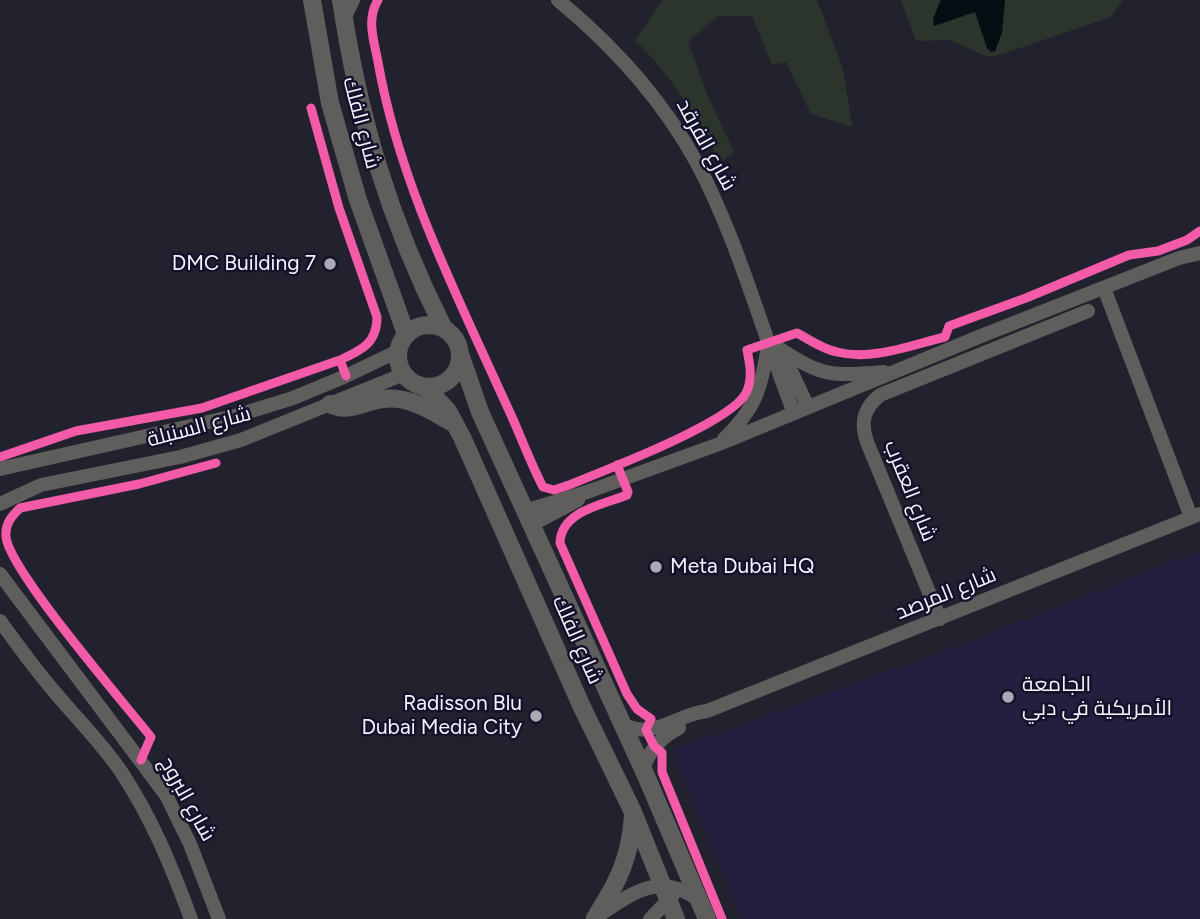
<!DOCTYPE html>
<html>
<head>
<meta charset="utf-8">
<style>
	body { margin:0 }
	canvas { display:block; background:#22222f }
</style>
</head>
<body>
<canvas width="1200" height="919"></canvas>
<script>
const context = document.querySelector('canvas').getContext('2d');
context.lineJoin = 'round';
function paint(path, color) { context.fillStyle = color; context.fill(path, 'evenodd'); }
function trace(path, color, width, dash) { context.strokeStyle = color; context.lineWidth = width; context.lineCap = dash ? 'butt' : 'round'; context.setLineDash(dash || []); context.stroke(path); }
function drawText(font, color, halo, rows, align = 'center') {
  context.font = font + ' Figtree,Cairo,sans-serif'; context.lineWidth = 5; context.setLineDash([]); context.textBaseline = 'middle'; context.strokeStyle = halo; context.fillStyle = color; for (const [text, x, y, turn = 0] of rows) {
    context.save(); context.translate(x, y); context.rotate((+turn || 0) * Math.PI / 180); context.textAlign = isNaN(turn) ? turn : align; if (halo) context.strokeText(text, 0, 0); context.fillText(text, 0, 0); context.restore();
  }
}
paint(new Path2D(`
	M1200,551V919H741L672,750L960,645Z`), '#22203e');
paint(new Path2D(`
	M663,0H817L843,69L852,127L811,114L786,62L772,65L752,16H717L688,42L709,99L734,152L720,164C702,120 668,73 635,40Z
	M901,0H941L936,10L975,12L987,48L1005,0H1123L1111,17L996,56H986L950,40L916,41Z`), '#2b352b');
paint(new Path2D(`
	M941,0H1005L1002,33L995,51L991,52L987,48L975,12L934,26L933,19Z`), '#030e13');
trace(new Path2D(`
	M558,0C615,47 663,100 698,165C739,243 762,332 794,413
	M344,19L353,0
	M1104,288L1191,517
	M769,342C821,375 823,377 884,372
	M777,351L792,373L808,407
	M724,439C756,408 761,389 768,346
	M0,469L235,416L293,398L346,376L398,351
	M0,504L41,485L180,457L241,440L404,374
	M525,511L587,492L719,444L986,334L1179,258L1200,253
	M531,525L578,500
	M0,574L166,795L190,844L219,919
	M940,619L867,442C860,422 864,408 880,395L1088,311
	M0,621C17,644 34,668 53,690C76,718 102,743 122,773C152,819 172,867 191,919
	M622,724C654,741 676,714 707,711L1200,514
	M643,770C649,750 661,737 679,728
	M598,916C632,893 660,871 699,900
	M650,919L673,895`), '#605e5c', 14);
trace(new Path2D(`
	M312,0L330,103L358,200L406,334
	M341,0C359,119 389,219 443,327
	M398 356a31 31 0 1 1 62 0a31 31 0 1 1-62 0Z
	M460,354L480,412L647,778L707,919
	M425,387L448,411L462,437L581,705L633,812L676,919
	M330,404C349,414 364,401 383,399C409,396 430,410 451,422
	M595,918C618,882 630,859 633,816`), '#605e5c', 18);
trace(new Path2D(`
	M378,0C366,19 374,41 378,62C399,182 456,293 506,404C519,431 529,460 543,487L554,490L569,485C605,470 731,423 746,393C753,379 750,364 747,350L797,333C810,340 822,349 837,352C872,361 911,345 945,337L949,326L1026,298L1129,255L1158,251L1187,240L1200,231
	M311,108L339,208L377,317C377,343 362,350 340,360
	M0,457L76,431L202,408L340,360L346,376
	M617,465L628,492L627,495C602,505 561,511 560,543L627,694L637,709L651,719L646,730L654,746L662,753V772L722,919
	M141,760L151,737C125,704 7,568 6,536C5,523 12,516 20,508L139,484L216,463`), '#f35aa7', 9);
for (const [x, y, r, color] of [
	[330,264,7,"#aaaab6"],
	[656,567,7,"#aaaab6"],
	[1008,697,7,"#aaaab6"],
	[536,716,7,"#aaaab6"]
]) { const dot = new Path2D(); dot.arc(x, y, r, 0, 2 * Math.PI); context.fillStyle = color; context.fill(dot); trace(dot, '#14122b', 2.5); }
drawText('21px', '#f3f3fe', '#14122b', [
	["شارع الفلك",361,123,75],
	["شارع الفرقد",706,145,61],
	["شارع السنبلة",199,427,-15],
	["شارع العقرب",910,491,68],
	["شارع المرصد",946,594,-22],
	["شارع الفلك",577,640,66],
	["شارع البروج",187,799,61]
]);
drawText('21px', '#f3f3fe', '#14122b', [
	["DMC Building 7",316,264],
	["Meta Dubai HQ",670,567,"left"],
	["الجامعة",1022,685,"left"],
	["الأمريكية في دبي",1022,709,"left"],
	["Radisson Blu",522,704],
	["Dubai Media City",522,728]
], 'right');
</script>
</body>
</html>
